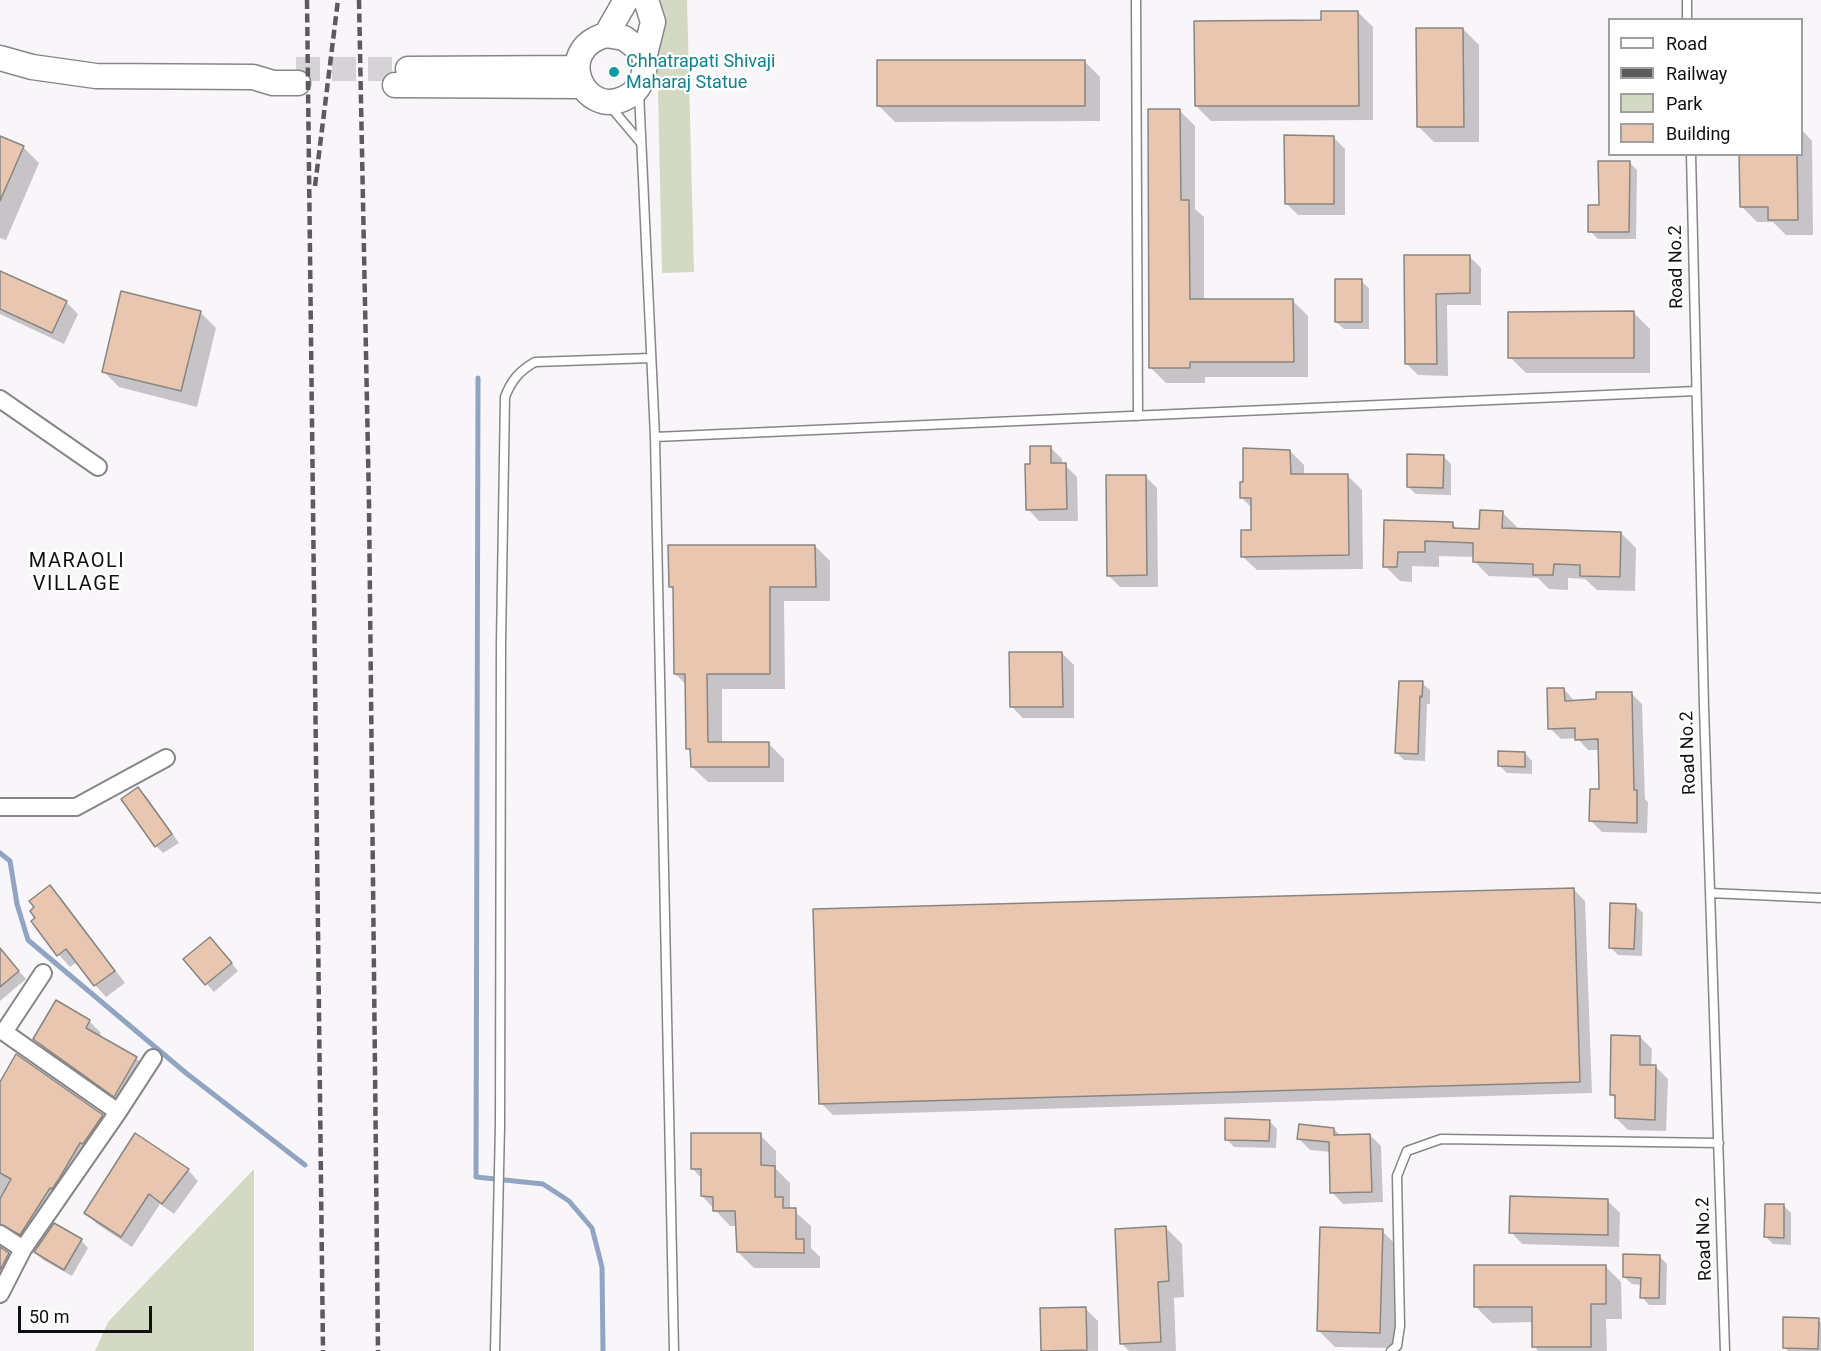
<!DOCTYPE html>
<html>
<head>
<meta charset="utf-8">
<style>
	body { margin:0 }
	#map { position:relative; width:1821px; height:1351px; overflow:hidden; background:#f9f6f9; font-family:Roboto,sans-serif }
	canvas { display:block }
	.legend { position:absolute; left:1608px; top:18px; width:195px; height:138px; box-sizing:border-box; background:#fff; border:2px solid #9f9fa0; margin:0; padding:8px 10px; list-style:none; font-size:18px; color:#100f11 }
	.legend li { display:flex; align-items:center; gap:12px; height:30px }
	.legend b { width:30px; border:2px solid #9f9fa0 }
	.scale { position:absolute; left:18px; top:1306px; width:134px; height:27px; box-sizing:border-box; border:3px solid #100f11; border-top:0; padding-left:8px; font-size:18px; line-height:21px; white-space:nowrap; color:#100f11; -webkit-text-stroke:4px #fff; paint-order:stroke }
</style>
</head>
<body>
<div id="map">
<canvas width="1821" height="1351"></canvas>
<ul class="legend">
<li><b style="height:8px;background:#fff"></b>Road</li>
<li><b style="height:8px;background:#5c5a5d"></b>Railway</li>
<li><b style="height:16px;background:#d4d9c3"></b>Park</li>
<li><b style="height:16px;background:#e8c6af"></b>Building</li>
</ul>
<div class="scale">50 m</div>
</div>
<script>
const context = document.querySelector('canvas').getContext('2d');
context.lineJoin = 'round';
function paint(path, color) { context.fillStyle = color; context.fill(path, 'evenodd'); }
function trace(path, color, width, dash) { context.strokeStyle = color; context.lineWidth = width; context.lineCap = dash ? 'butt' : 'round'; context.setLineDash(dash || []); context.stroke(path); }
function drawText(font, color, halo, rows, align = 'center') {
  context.font = font + ' Roboto,sans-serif'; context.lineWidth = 4.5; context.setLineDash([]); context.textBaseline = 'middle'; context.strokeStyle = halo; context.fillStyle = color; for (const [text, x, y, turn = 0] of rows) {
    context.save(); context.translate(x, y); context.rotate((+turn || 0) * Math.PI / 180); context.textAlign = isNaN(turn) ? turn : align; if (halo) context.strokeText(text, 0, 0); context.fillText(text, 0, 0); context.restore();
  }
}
paint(new Path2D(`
	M656,0H687L694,272L662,273Z
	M254,1169V1351H95L108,1322Z`), '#d4d9c3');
paint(new Path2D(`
	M1358,12L1373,27V120L1211,121L1196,106Z
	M1463,29L1479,45V142H1434L1418,126Z
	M1084,61L1100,77V121L895,122L879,106Z
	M1180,111L1195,126V209L1204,217V301H1293L1308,316V377H1205V383H1166L1151,368Z
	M1802,130L1812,141L1813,235H1786L1773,222H1757L1741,206V154H1802Z
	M0,137L23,147L39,163L6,240L0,238Z
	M1333,137L1345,149V215H1298L1286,203Z
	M1629,162L1637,170L1636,239H1598L1590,231L1600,207Z
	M1406,256H1469L1481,268V305H1447L1448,376L1418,375L1406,363Z
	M0,272L66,302L78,314L64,344L0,314Z
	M1361,281L1369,288V329H1344L1336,322Z
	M200,312L216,328L197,407L119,387L103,371Z
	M1634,313L1650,329V373H1526L1510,357Z
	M1050,447L1062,459V465H1065L1077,477L1078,521H1039L1028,509Z
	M1290,451L1304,465V476H1348L1362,490L1363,569L1257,570L1242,556L1253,531V509L1241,497L1244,483Z
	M1444,457L1451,464V495L1416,494L1408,487Z
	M1146,477L1157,488L1158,587H1120L1108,575Z
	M1502,512L1517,527V530L1621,533L1636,548L1635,591L1597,590L1585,579L1568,578V590L1549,589L1538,578L1489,576L1474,561V557L1439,556V567L1412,566V582L1400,581L1385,566L1386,522L1452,524L1458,529L1481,530Z
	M815,546L830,561V601H784L785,689H722V744H769L784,759V782H708L692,767V753L687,748V685L675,674V591L670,586Z
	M1062,653L1074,665V718H1023L1011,706Z
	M1422,683L1430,690V704H1427L1425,761L1404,760L1397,753Z
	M1564,689L1575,702L1598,701L1631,693L1642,704L1645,799L1648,802L1647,833L1602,832L1591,821L1600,790L1599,750H1588L1577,738L1561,739L1550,728Z
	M1525,753L1532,761V774L1507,773L1499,765Z
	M138,789L146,796L179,843L163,853L156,846Z
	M50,887L62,899L125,983L106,997L95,985L77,962L70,967L59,955L47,908Z
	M1573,889L1585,901L1592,1093L833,1115L821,1103Z
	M1635,905L1643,913L1642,956L1618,955L1610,947Z
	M217,946L238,971L214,992L185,960Z
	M0,950L26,979L0,1001Z
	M89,1021L101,1033L99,1037L136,1058L148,1070L127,1107L46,1051L34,1039Z
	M1640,1037L1652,1049L1651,1067H1656L1668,1079L1666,1131L1628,1130L1616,1118L1617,1100L1612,1095Z
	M0,1084L102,1116L114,1127L32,1245L3,1239L1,1248L20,1265L0,1296Z
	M1269,1121L1277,1129L1276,1148L1234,1147L1226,1139Z
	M1334,1129L1341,1136L1370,1135L1381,1146L1383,1202L1343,1204L1332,1192L1331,1152L1310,1150L1299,1139Z
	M760,1135L776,1151V1169L790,1183V1207L811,1226V1248L820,1257V1268H754L738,1252L736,1226H730L702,1196V1179L693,1169Z
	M188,1170L198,1181L174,1214L160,1204L132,1247L97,1224L86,1213Z
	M1608,1201L1620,1213L1619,1247L1522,1244L1511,1232Z
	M1784,1206L1791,1213V1245L1773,1244L1766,1237Z
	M1166,1228L1182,1244L1184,1297L1174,1298L1176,1351H1129L1122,1344Z
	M1382,1231L1398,1247L1395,1348L1335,1347L1319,1331Z
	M81,1240L88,1248L72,1276L43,1260L35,1252Z
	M1659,1256L1667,1264L1666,1305H1649L1642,1297V1285L1632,1284L1624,1277Z
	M1605,1266L1621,1282L1622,1319H1606L1607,1351H1538L1534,1346V1322L1492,1323L1476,1307Z
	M1086,1309L1098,1321V1351L1043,1350Z
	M1818,1319L1821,1323V1351H1788L1784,1347Z`), '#0003');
trace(new Path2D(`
	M478,378L476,1177L543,1184L569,1201L592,1228L602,1267L603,1351
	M0,853L10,861L17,904L28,940L186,1073L305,1165`), '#91a5c2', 5);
const building = new Path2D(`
	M1321,11H1358L1359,106H1195L1194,21L1321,20Z
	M1416,28H1463L1464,127H1417Z
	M877,60H1085V106H877Z
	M1148,109H1180L1181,200H1189L1190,299H1293L1294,362H1190V368H1149Z
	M1284,135L1334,136V204H1285Z
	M0,136L24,146L0,201Z
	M1739,154H1797L1798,220H1768V207H1740Z
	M1598,161H1630L1629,232H1588V205H1599Z
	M1404,255H1470V293L1436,294L1437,364H1405Z
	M0,271L67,301L52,333L0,309Z
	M1335,279H1362V322H1335Z
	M121,291L201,311L181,391L102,372Z
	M1634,311V358H1508V312Z
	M1030,446H1051V463H1066L1067,509L1026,510L1025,464H1030Z
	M1243,448L1290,450L1291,474H1348L1349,555L1241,557V530H1251V498H1240V482H1243Z
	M1407,454L1444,455L1443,488L1407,487Z
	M1106,475H1146L1147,575L1107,576Z
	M1480,510L1503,511L1502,528L1621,532L1620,577L1580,576V565L1554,564L1553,575H1533V564L1473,562V543L1425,541V552H1398L1397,567H1383L1384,520L1453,522V528L1479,529Z
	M668,545H815L816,587H770V674H707L708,742H769V767H691L690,749H686L685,674H674L673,587H669Z
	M1009,652H1062L1063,707H1010Z
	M1399,681H1423L1422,697L1420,696L1418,754L1395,753Z
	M1547,688H1564L1565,701L1596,699V692H1632L1634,790H1637V823L1589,821L1590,789H1599L1598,739L1575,740V728L1548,729Z
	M1498,751L1525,752V767L1498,766Z
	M138,787L172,834L155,847L121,799Z
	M50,885L115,971L94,986L66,949L57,956L31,921L35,918L30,911L34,907L29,901Z
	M1574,888L1580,1082L819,1104L813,909Z
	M1610,903L1636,904L1634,949L1609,948Z
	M210,937L232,963L205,985L183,959Z
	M0,948L19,971L0,987Z
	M56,1000L90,1020L86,1028L137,1057L114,1097L33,1039Z
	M1611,1035L1640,1036V1065H1656L1655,1120L1615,1118V1095H1610Z
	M16,1054L103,1115L83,1144L80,1143L59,1179L52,1189L50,1188L20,1235L0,1224V1199L11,1179L0,1173V1082Z
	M1225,1118L1270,1120L1269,1141L1225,1140Z
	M1299,1124L1334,1128V1135L1370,1134L1372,1192L1330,1193L1329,1142L1297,1139Z
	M135,1133L189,1169L162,1204L149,1194L121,1237L84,1213Z
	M691,1133H761V1165L775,1166V1197H783V1208H796V1239H804V1253L737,1252L735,1211H713V1197L701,1196V1169H691Z
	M1510,1196L1608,1199V1235L1509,1233Z
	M1765,1204H1784V1238L1764,1237Z
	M54,1223L82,1239L64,1270L34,1252Z
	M1166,1226L1169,1281L1158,1282L1161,1342L1120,1344L1115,1229Z
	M1320,1227L1383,1229L1380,1333L1317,1331Z
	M0,1247L9,1253L0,1270Z
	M1623,1254L1660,1255L1659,1298H1640L1641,1278L1623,1277Z
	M1474,1265H1606V1304H1591V1347H1532V1307H1474Z
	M1086,1307L1087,1350L1041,1351L1040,1308Z
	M1783,1317L1819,1318L1818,1349L1783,1348Z`);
paint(building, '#e8c6af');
trace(building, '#898583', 1.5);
trace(new Path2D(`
	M296,69H393`), '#d6d3d6', 24, [24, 12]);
const lane = new Path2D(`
	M1136,0L1138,416
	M1687,0V20
	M639,92L655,437L674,1351
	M609,105L641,143
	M1691,154L1704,707L1725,1351
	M655,437L1696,391
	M1710,893L1821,898
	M495,1351L500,1126L501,643L505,397C511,381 519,371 535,362L651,358
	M1391,1351L1397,1346L1400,1326L1397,1176L1407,1151L1441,1139L1719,1143`);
const street = new Path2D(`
	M0,399L98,467
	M0,807H76L166,758
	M43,973L4,1032L118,1112
	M0,1234L23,1249
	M0,1294L23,1249L118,1112L153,1058`);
const secondary = new Path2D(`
	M606,35L624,38L645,54C645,61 645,69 643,77C640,86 634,94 625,98C584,119 552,50 606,35Z
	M606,35L626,0
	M645,54L653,22L646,0
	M0,58L32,67L96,76L253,77L273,83H298
	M408,69L577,68
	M395,85L582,86`);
trace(lane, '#888588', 11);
trace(street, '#888588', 20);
trace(secondary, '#888588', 27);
trace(lane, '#fff', 8);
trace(street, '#fff', 16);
trace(secondary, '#fff', 24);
trace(new Path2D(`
	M307,0L323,1351
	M359,0L369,504L378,1351
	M315,186L338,0`), '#5c5a5d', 4.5, [9, 4.5]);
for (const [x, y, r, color] of [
	[614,72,6,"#0f9aa8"]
]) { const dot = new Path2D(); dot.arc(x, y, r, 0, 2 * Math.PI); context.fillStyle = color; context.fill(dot); trace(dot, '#fff', 2); }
drawText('18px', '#0d838f', '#fff', [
	["Chhatrapati Shivaji",626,62],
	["Maharaj Statue",626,83]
], 'left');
drawText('18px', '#100f11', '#fff', [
	["Road No.2",1677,267,-91],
	["Road No.2",1689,753,-92],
	["Road No.2",1705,1239,-92]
]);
context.letterSpacing = '1.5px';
drawText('20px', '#100f11', '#fff', [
	["MARAOLI",77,562],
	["VILLAGE",77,585]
]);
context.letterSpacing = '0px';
</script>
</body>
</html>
